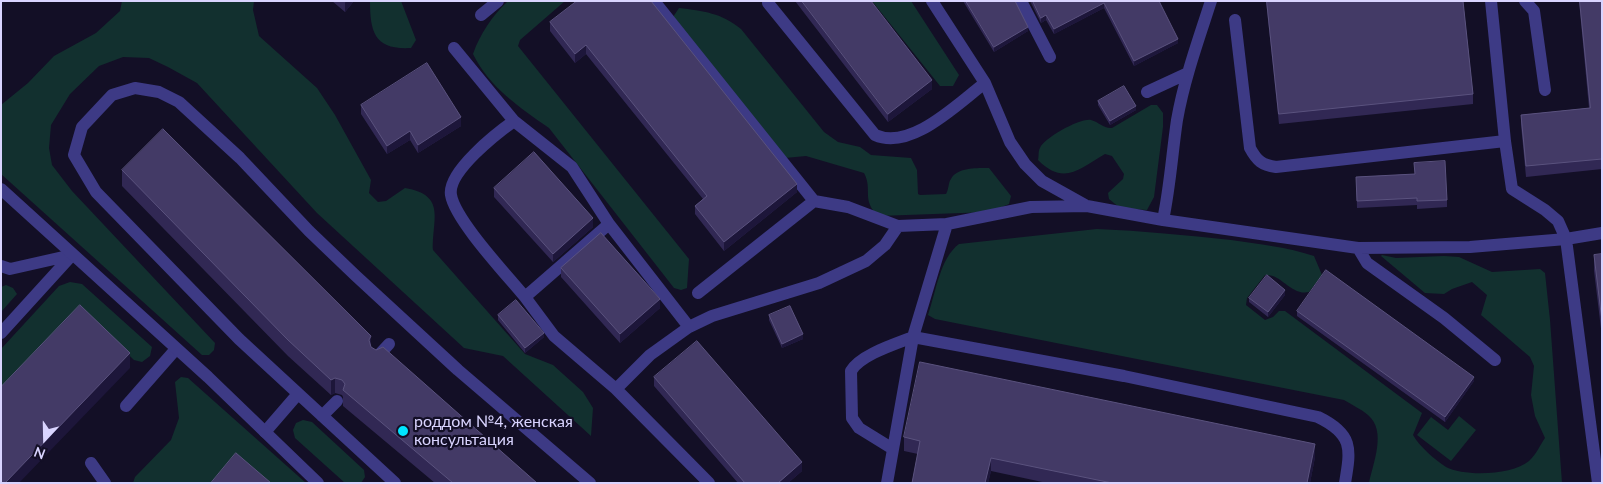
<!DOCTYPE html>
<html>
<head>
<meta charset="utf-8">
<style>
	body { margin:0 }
	#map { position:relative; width:1603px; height:484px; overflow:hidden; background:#130f26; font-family:Lato,sans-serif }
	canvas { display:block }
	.frame { position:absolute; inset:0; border:2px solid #d9d4ff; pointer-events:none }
	.north { position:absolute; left:20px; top:414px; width:50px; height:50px; -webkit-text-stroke:4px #130f26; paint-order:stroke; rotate:201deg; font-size:14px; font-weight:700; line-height:20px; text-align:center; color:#d9d4ff }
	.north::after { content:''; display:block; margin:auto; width:18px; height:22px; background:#d9d4ff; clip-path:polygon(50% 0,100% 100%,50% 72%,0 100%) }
</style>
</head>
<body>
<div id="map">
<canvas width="1603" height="484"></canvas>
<div class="frame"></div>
<div class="north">N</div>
</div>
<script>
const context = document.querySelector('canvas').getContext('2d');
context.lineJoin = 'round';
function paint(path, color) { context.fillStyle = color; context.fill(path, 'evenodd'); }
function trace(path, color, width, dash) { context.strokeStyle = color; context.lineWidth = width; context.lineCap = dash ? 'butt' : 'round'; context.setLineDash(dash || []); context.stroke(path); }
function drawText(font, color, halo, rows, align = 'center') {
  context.font = font + ' Lato,sans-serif'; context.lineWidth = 4.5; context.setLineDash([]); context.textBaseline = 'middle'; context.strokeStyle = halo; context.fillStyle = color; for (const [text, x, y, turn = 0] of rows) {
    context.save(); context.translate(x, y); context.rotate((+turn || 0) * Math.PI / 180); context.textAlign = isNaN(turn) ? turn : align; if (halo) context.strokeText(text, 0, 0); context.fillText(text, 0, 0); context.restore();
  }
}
paint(new Path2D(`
	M122,1H254L253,10L259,36L317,88L335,115L371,180L369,193L378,202L386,201L405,188C447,195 432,220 433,250L525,354L553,365L583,392L593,408L591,436L503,356L464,348L317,213L197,83L168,67L149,58L123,57L99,66L70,94L51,125L49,148L52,165L72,191L215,343L214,350L209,355H202L1,174V105L28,83L54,56L96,33L120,11Z
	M370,1H401L416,40L411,48C375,50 370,33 370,1Z
	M508,1H565L520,40L518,46L689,259L687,288L681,290L674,288L549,128C519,107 489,87 473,54C480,34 492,16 508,1Z
	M872,1H911L959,75L953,86H940Z
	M679,8C703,11 722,13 741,29L824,132L838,142L860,147L871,155L911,158L917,170L918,194L920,195L946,194C949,189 948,183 951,179C957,167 978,168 989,168L1011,196L1009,204L990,212L878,216C861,199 873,190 864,173L806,156L785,158L673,17Z
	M1151,105H1157L1163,113V127L1154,197L1147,210L1120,208L1109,199L1108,193L1123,179L1124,174L1112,156L1105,154C1079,169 1064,186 1038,160C1039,157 1038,151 1040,148C1044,138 1080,118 1091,120C1099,122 1104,129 1112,128Z
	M1097,229C1142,231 1186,235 1231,240C1259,244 1287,247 1314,256L1322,275L1309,292C1291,296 1281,273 1265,275L1247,298L1246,305L1265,320L1273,317L1279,311H1285L1422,413L1413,435C1419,446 1435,460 1446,467C1465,477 1513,475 1529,461C1536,455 1540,445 1545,438L1535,416L1531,395L1534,366L1530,357L1481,315L1487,295L1472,282L1452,289L1444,294L1425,293L1381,256L1382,255L1396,258L1444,256L1459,257L1492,272L1540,269L1545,273L1550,320L1562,483H1369C1373,463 1387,431 1368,415C1361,409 1352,405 1344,400L935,319L928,315C936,292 940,258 959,244Z
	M70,282L82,284L152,347L150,356L142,362L134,360L83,311L1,388V349L59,286Z
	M6,285L13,288L17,294L1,312V287Z
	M181,377L188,378L306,483H133L135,477L171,440L179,418L175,382Z
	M1459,416L1476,430L1451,461L1417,435L1431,417L1448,430Z
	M303,420L312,422L364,470L365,477L361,483H345L295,438L293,430L296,423Z`), '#12302f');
trace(new Path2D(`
	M654,1L814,201L848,207L898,226L947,224
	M932,1L985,83L1010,142L1025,164L1042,181L1085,205
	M1021,1L1050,57
	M1491,1L1505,141L1512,189L1545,210L1558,221L1566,239L1598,483
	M1525,1L1534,11L1545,90
	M768,3L875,135C911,151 957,104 985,83
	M481,15L498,1
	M1235,20L1250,148C1257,161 1262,165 1276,167L1505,141
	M454,48L514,121L572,167L609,224L525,297L554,336L616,389L709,483
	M1147,92L1188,73
	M514,121C497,133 447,172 451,195C455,220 507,275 525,297
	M1163,220C1170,187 1172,154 1177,120C1184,80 1198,41 1211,1
	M609,224L689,327
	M1358,248L1367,263L1444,318L1495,360
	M1,266L10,269L72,255L1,333
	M698,293L814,201
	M377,357L389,344
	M616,389L650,355L689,327L712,316L819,283L866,261L885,245L898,226
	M126,406L176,349
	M322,416L337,401
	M265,432L297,395
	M91,463L105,483
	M395,483L239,339L96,192L74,155L82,127L112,95L135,88L159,92L179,102L240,158L309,231L356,276L458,370L590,483
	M887,483L913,337C895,344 860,355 851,371L852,418L859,428L893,449
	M1345,483C1351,448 1353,434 1318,417L1124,376L913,337L947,224L1031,207L1087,206L1163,220L1358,248L1470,247L1566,239L1602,233`), '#3d3a85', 12);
trace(new Path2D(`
	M1,189L208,377L318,483`), '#3d3a85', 12);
paint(new Path2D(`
	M332,1H354L345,12Z
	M577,1L797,192L724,251L695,214V206L703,199L586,54L575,63L550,31V22Z
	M795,1H871L932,89L888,122Z
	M963,1H1015L1028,31L994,52Z
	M1030,1H1159L1178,43L1134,66L1104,8L1054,34L1046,20L1041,23Z
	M1266,1H1463L1473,94V104L1279,124Z
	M1579,1H1602V169L1526,177L1521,125V115L1589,108Z
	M1098,101L1136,110L1110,125L1098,105Z
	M361,105L461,126L418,153L410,140L387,154L361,114Z
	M1414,163L1447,200V207L1417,209V205L1357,208L1356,177L1415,174Z
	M122,170L371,347L537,483H435L343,406V397L342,395L335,393L331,395L288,356L122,186Z
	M494,188L593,227L553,262L494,197Z
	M1602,254V337L1594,271V255Z
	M561,268L660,308L620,343L561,277Z
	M1285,295L1268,317L1249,302V298Z
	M1297,311L1474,381L1445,422L1297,316Z
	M498,315L544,337L525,353L498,320Z
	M769,315L803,339L782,348L769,320Z
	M654,377L802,471L788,483H738L654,386Z
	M904,437L1315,457L1310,483H1047L991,471L988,483H912L918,454L904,451Z`), '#312854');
paint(new Path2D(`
	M346,1H354L345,12V3Z
	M1104,3V8L1054,34V29Z
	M1046,15V20L1041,23V18Z
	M1028,27V31L994,52V47Z
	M1178,39V43L1134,66V61Z
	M586,45V54L575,63V54Z
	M932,80V89L888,122V114Z
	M1136,106V110L1110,125V121Z
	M461,117V126L418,153V145Z
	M410,131V140L387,154V146Z
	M797,184V192L724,251V242Z
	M593,218V227L553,262V254Z
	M1285,290V295L1268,317V312Z
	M660,299V308L620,343V334Z
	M544,333V337L525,353V348Z
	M803,334V339L782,348V344Z
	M371,336V351L369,340Z
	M130,353V368L19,483H5Z
	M1474,377V381L1445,422V417Z
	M335,378V393L331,395V380Z
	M1315,444V457L1310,483H1307Z
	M991,458V471L988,483H985Z
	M802,462V471L788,483H778Z`), '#1d163a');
const building = new Path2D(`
	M577,1H651L797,184L724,242L695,206L707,196L586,45L575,54L550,22Z
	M802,1H871L932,80L888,114Z
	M966,1H1015L1028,27L994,47Z
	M1033,1H1159L1178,39L1134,61L1104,3L1054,29L1046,15L1041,18Z
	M1267,1H1463L1473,94L1279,114Z
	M1580,1H1602V159L1526,166L1521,115L1590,108Z
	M427,63L461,117L418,145L410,131L387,146L361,105Z
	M1124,86L1136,106L1110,121L1098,101Z
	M163,129L371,336L369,340L371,347L376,350L383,347L537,483H453L343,390L345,384L342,380L335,378L331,380L288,340L122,170Z
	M534,152L593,218L553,254L494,188Z
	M1445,161L1447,200L1417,201V198L1357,201L1356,177L1415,174L1414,163Z
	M601,233L660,299L620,334L561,268Z
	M1602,254V321L1594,255Z
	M1326,270L1474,377L1445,417L1297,311Z
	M1267,275L1285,290L1268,312L1249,298Z
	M516,300L544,333L525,348L498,315Z
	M80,305L130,353L5,483H1V387Z
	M790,306L803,334L782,344L769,315Z
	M697,341L802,462L778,483H745L654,377Z
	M920,362L1315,444L1307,483H1112L991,458L985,483H912L920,441L904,437Z
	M236,453L271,483H211Z`);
paint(building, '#433a66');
trace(building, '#5a527e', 1);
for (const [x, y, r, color] of [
	[403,431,6,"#00e5ff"]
]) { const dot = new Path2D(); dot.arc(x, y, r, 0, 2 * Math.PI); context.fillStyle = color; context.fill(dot); trace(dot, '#130f26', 2); }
drawText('16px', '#d9d4ff', '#130f26', [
	["роддом №4, женская",414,422],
	["консультация",414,440]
], 'left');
</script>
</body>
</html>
